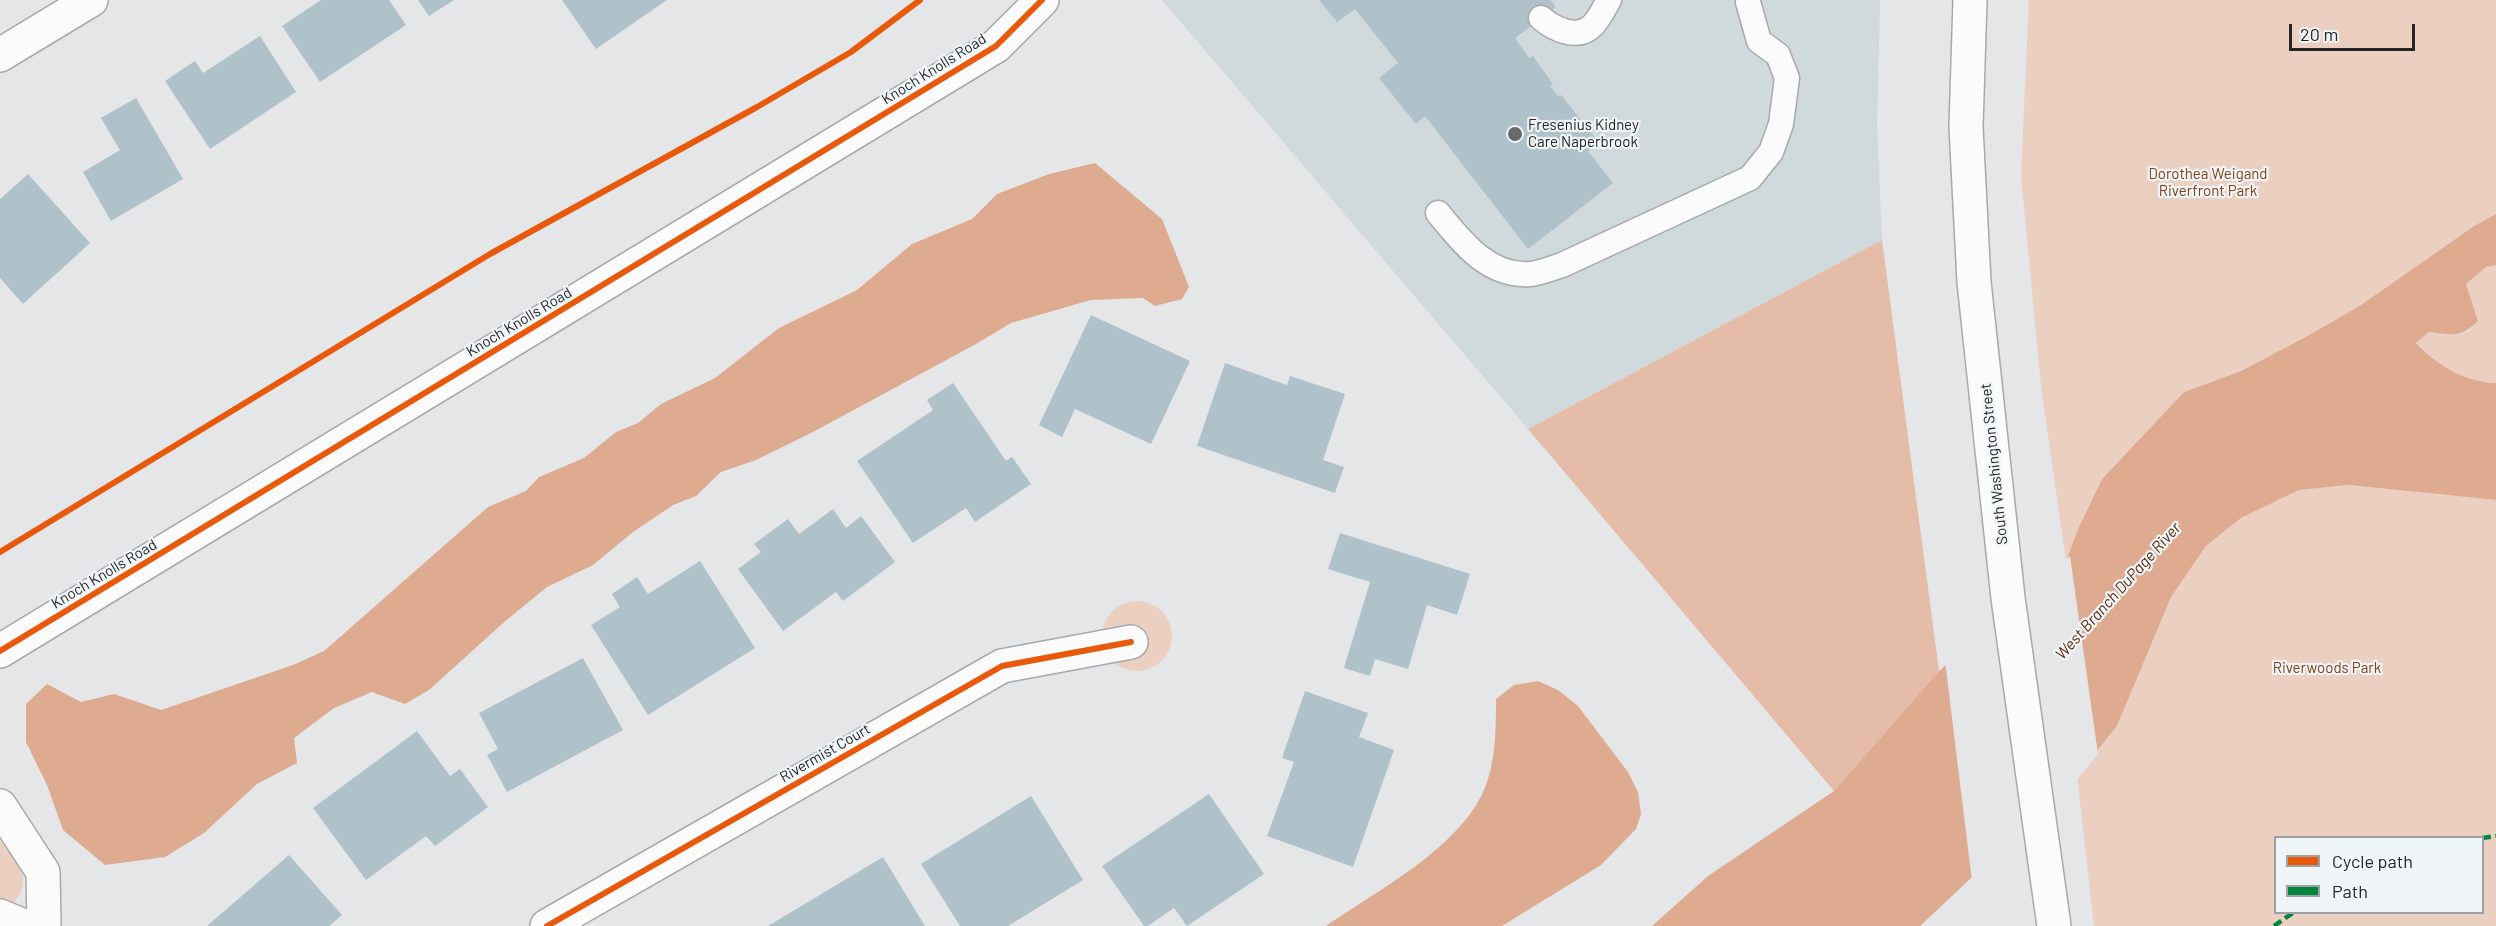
<!DOCTYPE html>
<html>
<head>
<meta charset="utf-8">
<style>
	body { margin:0 }
	#map { position:relative; width:2496px; height:926px; overflow:hidden; background:#e4e6e8; font-family:Barlow,sans-serif }
	canvas { display:block }
	.legend { position:absolute; left:2274px; top:836px; width:210px; height:78px; box-sizing:border-box; background:#f0f5f7; border:2px solid #9ea2a3; margin:0; padding:8px 10px; list-style:none; font-size:18px; color:#242526 }
	.legend li { display:flex; align-items:center; gap:12px; height:30px }
	.legend b { width:30px; border:2px solid #9ea2a3 }
	.scale { position:absolute; left:2289px; top:24px; width:126px; height:27px; box-sizing:border-box; border:3px solid #242526; border-top:0; padding-left:8px; font-size:18px; line-height:21px; white-space:nowrap; color:#242526; -webkit-text-stroke:4px #f0f5f7; paint-order:stroke }
</style>
</head>
<body>
<div id="map">
<canvas width="2496" height="926"></canvas>
<ul class="legend">
<li><b style="height:8px;background:#e8590c"></b>Cycle path</li>
<li><b style="height:8px;background:#00873e"></b>Path</li>
</ul>
<div class="scale">20 m</div>
</div>
<script>
const context = document.querySelector('canvas').getContext('2d');
context.lineJoin = 'round';
function paint(path, color) { context.fillStyle = color; context.fill(path, 'evenodd'); }
function trace(path, color, width, dash) { context.strokeStyle = color; context.lineWidth = width; context.lineCap = dash ? 'butt' : 'round'; context.setLineDash(dash || []); context.stroke(path); }
function drawText(font, color, halo, rows, align = 'center') {
  context.font = font + ' Barlow,sans-serif'; context.lineWidth = 4.5; context.setLineDash([]); context.textBaseline = 'middle'; context.strokeStyle = halo; context.fillStyle = color; for (const [text, x, y, turn = 0] of rows) {
    context.save(); context.translate(x, y); context.rotate((+turn || 0) * Math.PI / 180); context.textAlign = isNaN(turn) ? turn : align; if (halo) context.strokeText(text, 0, 0); context.fillText(text, 0, 0); context.restore();
  }
}
paint(new Path2D(`
	M1162,0H1880L1877,125L1882,240L1528,429Z`), '#d0d9db');
paint(new Path2D(`
	M2029,0H2496V214L2474,226L2358,307L2302,339L2241,371L2184,392L2102,479L2078,529L2066,561L2041,386L2021,176Z
	M2496,264V383C2463,382 2438,365 2416,343L2429,332H2468L2478,321L2466,284L2486,267Z
	M2349,485L2496,500V926H2094L2077,775L2117,726L2171,597L2206,546L2241,518L2299,490ZM2276,838H2482V912H2276Z
	M1102 636a35 35 0 1 1 70 0a35 35 0 1 1-70 0Z
	M0,841C16,864 35,877 14,903L3,901L0,898Z`), '#ebcfc1');
paint(new Path2D(`
	M1882,240L1939,671L1834,791L1528,429Z`), '#e5bca7');
paint(new Path2D(`
	M1095,163L1162,219L1189,287L1182,299L1155,306L1143,298L1091,300L1011,323L976,344L813,432L756,460L721,472L696,496L673,505L633,532L593,565L547,587L503,623L429,690L405,704L372,692L334,708L294,738L297,763L257,784L204,833L165,857L105,865L63,830L47,785L26,742V704L47,684L81,702L114,694L161,710L293,665L324,651L488,507L526,491L539,477L584,458L616,432L638,423L661,404L715,378L779,328L857,290L912,244L972,219L997,194L1049,174Z
	M2496,214V265L2486,267L2466,284L2478,321C2462,338 2450,335 2429,332L2416,343C2437,365 2464,382 2496,383V500L2349,485L2299,490L2241,518L2206,546L2171,597L2117,726L2066,789L1920,926H1652L1708,876L1834,791L1939,671L2066,561L2078,529L2102,479L2184,392L2241,371L2302,339L2358,307L2474,226Z
	M1538,681L1558,690L1578,706L1628,772L1638,792L1641,814L1636,829L1601,865L1502,926H1326C1378,890 1458,849 1484,790C1496,762 1496,729 1496,699L1514,685Z`), '#dfab90');
paint(new Path2D(`
	M2070,556L2098,754L2068,791L1972,881L1945,661Z`), '#e4e6e8');
paint(new Path2D(`
	M321,0H389L406,25L320,82L282,26Z
	M418,0H454L429,16Z
	M562,0H667L596,49Z
	M1319,0H1550L1556,7L1515,38L1529,58L1533,56L1553,84L1550,86L1558,96L1561,95L1599,143L1588,151L1613,183L1528,249L1425,116L1416,124L1379,78L1398,63L1355,9L1337,22Z
	M260,36L296,92L210,149L165,81L195,61L203,73Z
	M136,98L183,179L111,221L83,172L120,150L101,118Z
	M28,174L90,243L23,304L0,278V199Z
	M1091,315L1190,361L1151,444L1075,409L1062,437L1039,425Z
	M1225,363L1287,385L1290,376L1345,394L1323,460L1344,467L1335,493L1197,446Z
	M953,383L1006,461L1012,457L1031,484L975,522L966,508L913,543L857,461L933,410L927,400Z
	M833,509L846,528L861,516L895,562L843,601L836,592L783,631L738,569L761,552L754,544L788,519L799,534Z
	M1340,533L1470,574L1457,615L1427,605L1408,669L1375,659L1370,676L1344,668L1370,582L1328,569Z
	M700,561L755,648L648,715L591,625L620,607L612,594L637,577L648,594Z
	M583,658L623,730L507,792L487,755L498,749L479,713Z
	M1305,691L1368,713L1359,737L1394,750L1353,867L1267,836L1294,762L1282,758Z
	M417,731L450,776L460,769L488,807L435,846L426,836L366,880L313,808Z
	M1209,794L1264,874L1187,926L1174,908L1148,926H1144L1102,866Z
	M1031,796L1083,880L1008,926H960L921,864Z
	M289,855L342,915L329,926H207Z
	M883,857L925,926H768Z`), '#afc2ca');
const lane = new Path2D(`
	M1541,18C1554,29 1578,41 1593,25C1600,18 1604,8 1609,0
	M1438,213C1462,242 1488,277 1530,274C1541,273 1552,268 1562,265L1750,178L1771,152L1781,124L1787,78L1778,55L1759,41L1748,2`);
const street = new Path2D(`
	M0,55L91,0
	M0,651L996,46L1042,0
	M0,806L43,872L44,926
	M0,916L24,926
	M547,926L1002,666L1131,642`);
const secondary = new Path2D(`
	M1970,0L1966,127L1974,282L2008,598L2054,926`);
trace(lane, '#a7a9aa', 27);
trace(street, '#a7a9aa', 36);
trace(secondary, '#a7a9aa', 36);
trace(lane, '#fbfbfc', 24);
trace(street, '#fbfbfc', 33);
trace(secondary, '#fbfbfc', 33);
trace(new Path2D(`
	M2482,838L2496,836
	M2274,926L2294,912`), '#00873e', 4.5, [9, 4.5]);
trace(new Path2D(`
	M0,552L490,254L757,107L851,52L920,0
	M0,651L996,46L1042,0
	M547,926L1002,666L1131,642`), '#e8590c', 6);
for (const [x, y, r, color] of [
	[1515,134,8,"#67696a"]
]) { const dot = new Path2D(); dot.arc(x, y, r, 0, 2 * Math.PI); context.fillStyle = color; context.fill(dot); trace(dot, '#f0f5f7', 2); }
drawText('15px', '#242526', '#f0f5f7', [
	["Knoch Knolls Road",934,69,-32],
	["Knoch Knolls Road",519,322,-31],
	["South Washington Street",1994,464,-96],
	["Knoch Knolls Road",104,574,-31],
	["Rivermist Court",825,753,-30]
]);
drawText('15px', '#242526', '#f0f5f7', [
	["Fresenius Kidney",1528,125],
	["Care Naperbrook",1528,142]
], 'left');
drawText('15px', '#854016', '#f0f5f7', [
	["Dorothea Weigand",2208,174],
	["Riverfront Park",2208,191],
	["Riverwoods Park",2327,668]
]);
drawText('italic 16px', '#5c2b0e', '#f0f5f7', [
	["West Branch DuPage River",2118,591,-48]
]);
</script>
</body>
</html>
